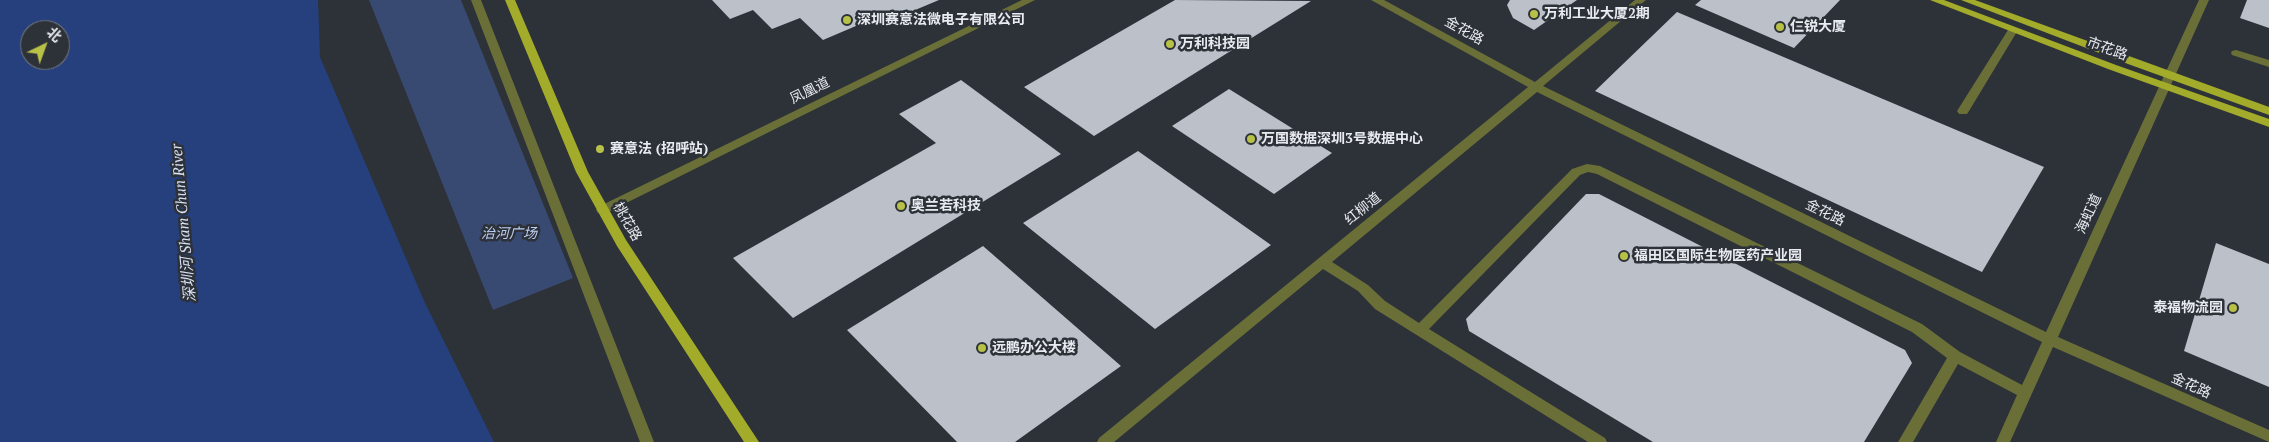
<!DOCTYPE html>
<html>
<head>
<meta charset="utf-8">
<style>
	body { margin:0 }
	#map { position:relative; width:2269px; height:442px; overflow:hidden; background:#2d3138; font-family:"PT Serif","Noto Sans SC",serif }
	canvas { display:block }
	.north { position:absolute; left:20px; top:20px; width:50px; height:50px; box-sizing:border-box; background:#2d3138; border:1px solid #787b82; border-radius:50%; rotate:42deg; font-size:14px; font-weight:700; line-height:20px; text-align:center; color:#e8ebf0 }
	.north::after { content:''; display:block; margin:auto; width:18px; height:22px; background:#b8c147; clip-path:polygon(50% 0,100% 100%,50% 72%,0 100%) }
</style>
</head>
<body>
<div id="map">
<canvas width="2269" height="442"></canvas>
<div class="north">北</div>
</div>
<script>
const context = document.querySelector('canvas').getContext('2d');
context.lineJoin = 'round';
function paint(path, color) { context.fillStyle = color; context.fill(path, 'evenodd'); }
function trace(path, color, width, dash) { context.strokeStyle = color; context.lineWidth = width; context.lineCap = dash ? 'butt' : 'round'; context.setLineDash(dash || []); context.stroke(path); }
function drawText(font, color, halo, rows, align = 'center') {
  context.font = font + ' "PT Serif","Noto Sans SC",serif'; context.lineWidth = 5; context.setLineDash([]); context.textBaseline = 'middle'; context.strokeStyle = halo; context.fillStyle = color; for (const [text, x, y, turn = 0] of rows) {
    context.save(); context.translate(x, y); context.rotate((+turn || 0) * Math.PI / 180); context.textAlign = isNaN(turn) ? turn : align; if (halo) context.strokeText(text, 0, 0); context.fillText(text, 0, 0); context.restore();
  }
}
paint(new Path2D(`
	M369,0H461L573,278L493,310Z`), '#384a72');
paint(new Path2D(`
	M0,0H318L320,57L425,303L494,442H0ZM30,30H60V60H30Z`), '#26407e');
paint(new Path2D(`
	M712,0H939L877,26L870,20L823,40L800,18L772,29L753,10L730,19Z
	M1175,0L1311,1L1094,136L1024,87Z
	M1510,0H1577L1534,30L1513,18L1507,5Z
	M1701,0H1840L1794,48L1695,5Z
	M2247,0H2269V28L2240,18Z
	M1677,12L2044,167L1982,272L1595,91Z
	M961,80L1061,154L793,318L733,258L936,143L899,114Z
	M1229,89L1332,153L1274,194L1172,126Z
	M1138,151L1271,245L1155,329L1023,223Z
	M1586,194H1599L1905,350L1912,363L1864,442H1653L1469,331L1466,319Z
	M2216,243L2269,264V387L2184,351Z
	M983,246L1121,366L1015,442H957L847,330Z`), '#bbc0c9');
paint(new Path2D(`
	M471,0H481L654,442H640Z
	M1022,0H1035L606,213H598L596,210L598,207Z
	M1371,0H1384L1535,82L1635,0H1646L1543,86L2046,332L2199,0H2209L2058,337L2269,430V442L2053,347L2010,442H1996L2017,395L1958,364L1913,442H1898L1947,358L1912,332L1597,174L1588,172L1580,175L1429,329L1605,438L1607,442H1588L1375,309L1358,291L1323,269L1114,442H1097L1099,438L1528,87ZM1537,92L2042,342L2022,385L1960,352L1922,324L1600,166L1587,164L1572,169L1419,323L1385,301L1368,285L1332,262Z
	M2013,27L2018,30L1969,111L1967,114H1959L1957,111L2008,30Z
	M2236,50L2269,60V67L2232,55L2231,53L2232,51Z`), '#6a6f38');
paint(new Path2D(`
	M505,0H515L588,172L626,240L759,442H744L617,246L576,172Z
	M1930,0H1944L2116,65L2269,119V127L2108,69Z
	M1961,0H1975L2269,107V115L2128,64Z`), '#a3ab2a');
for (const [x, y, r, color] of [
	[1534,14,5,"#b8c147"],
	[847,20,5,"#b8c147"],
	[1780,27,5,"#b8c147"],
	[1170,44,5,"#b8c147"],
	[1251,139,5,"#b8c147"],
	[600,149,5,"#b8c147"],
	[901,206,5,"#b8c147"],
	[1624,256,5,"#b8c147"],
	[2233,308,5,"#b8c147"],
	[982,348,5,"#b8c147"]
]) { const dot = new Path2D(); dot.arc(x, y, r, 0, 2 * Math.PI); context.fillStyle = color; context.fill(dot); trace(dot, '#2d3138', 2); }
drawText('bold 14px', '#e8ebf0', '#2d3138', [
	["万利工业大厦2期",1544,14],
	["深圳赛意法微电子有限公司",857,20],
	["仁锐大厦",1790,27],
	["万利科技园",1180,44],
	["万国数据深圳3号数据中心",1261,139],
	["赛意法 (招呼站)",610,149],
	["奥兰若科技",911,206],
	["福田区国际生物医药产业园",1634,256],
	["泰福物流园",2223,308,"right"],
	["远鹏办公大楼",992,348]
], 'left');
drawText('14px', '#e8ebf0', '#2d3138', [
	["金花路",1464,31,29],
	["市花路",2107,49,20],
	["凤凰道",810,91,-26],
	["红柳道",1363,209,-39],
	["金花路",1825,213,26],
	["海虹道",2089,214,-65],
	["桃花路",627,222,60],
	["金花路",2191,386,24]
]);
drawText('italic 14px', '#baccf2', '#2d3138', [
	["治河广场",509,234]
]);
drawText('italic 15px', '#d9e2f5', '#2d3138', [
	["深圳河 Sham Chun River",184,223,-95]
]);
</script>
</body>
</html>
